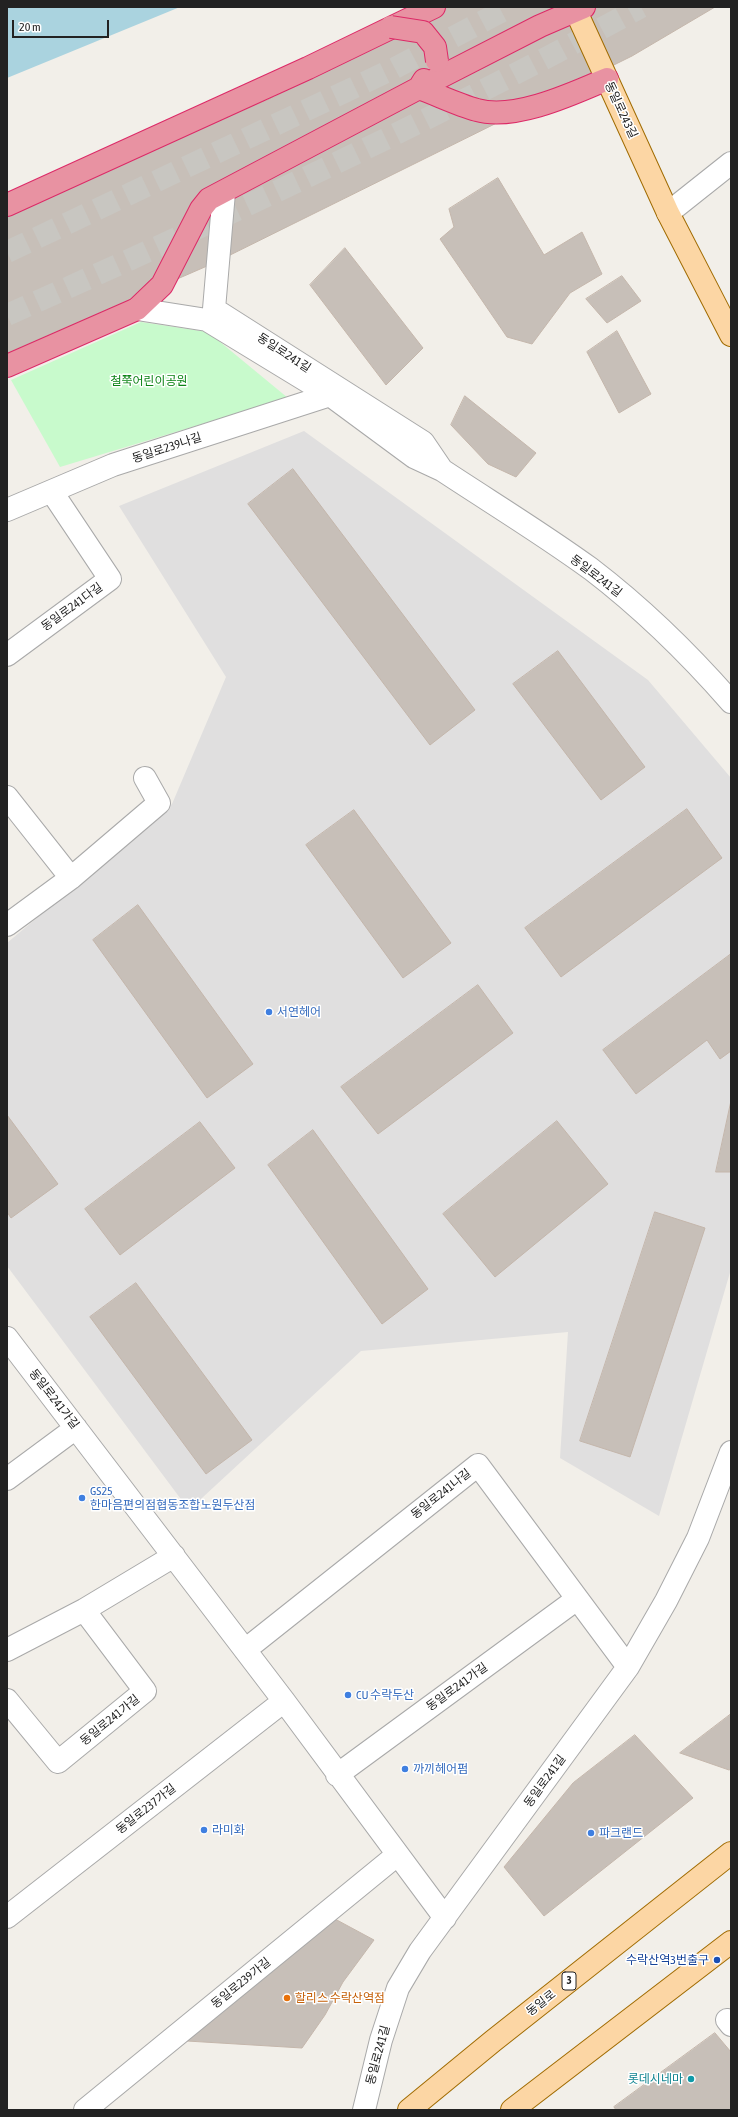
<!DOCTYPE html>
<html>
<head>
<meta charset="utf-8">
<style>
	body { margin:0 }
	#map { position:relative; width:738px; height:2117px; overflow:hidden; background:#f2efe9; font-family:"Asap Condensed",sans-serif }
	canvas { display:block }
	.frame { position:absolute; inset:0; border:8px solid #222; pointer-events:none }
	.scale { position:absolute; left:12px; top:20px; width:97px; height:18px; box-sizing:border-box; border:2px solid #222; border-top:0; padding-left:5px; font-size:12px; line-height:14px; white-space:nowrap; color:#222; -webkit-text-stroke:3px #fff; paint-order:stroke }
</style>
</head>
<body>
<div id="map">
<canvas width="738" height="2117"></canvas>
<div class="frame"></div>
<div class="scale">20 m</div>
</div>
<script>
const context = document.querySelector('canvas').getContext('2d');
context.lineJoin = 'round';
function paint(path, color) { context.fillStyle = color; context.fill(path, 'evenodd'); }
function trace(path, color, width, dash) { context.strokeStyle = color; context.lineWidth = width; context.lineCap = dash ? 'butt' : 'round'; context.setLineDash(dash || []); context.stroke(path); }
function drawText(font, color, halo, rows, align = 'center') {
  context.font = font + ' "Asap Condensed","Noto Sans KR",sans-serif'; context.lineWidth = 3; context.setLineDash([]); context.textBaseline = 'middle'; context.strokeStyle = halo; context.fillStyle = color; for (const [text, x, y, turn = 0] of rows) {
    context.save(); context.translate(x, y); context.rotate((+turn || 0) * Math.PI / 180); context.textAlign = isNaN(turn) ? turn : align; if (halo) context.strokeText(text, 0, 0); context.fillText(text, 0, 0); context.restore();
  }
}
paint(new Path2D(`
	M304,431L648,680L731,778V1269L659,1516L560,1458L568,1332L361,1351L189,1510L7,1266V943L172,804L226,677L119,506Z`), '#e0dfdf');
paint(new Path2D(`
	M141,322L208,332L288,398L60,467L11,380Z`), '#c8facc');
paint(new Path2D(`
	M7,7H180L7,78Z`), '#aad3df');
const building = new Path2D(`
	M446,7H715L632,56L214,263L7,353V213L274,97Z
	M498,178L544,255L582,232L602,274L570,293L532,344L507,337L440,239L454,227L449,209Z
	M345,248L423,348L386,385L310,285Z
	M622,276L641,301L607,323L586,299Z
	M617,331L651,394L619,413L587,352Z
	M465,396L536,453L516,477L488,464L451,425Z
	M293,469L475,710L430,745L248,504Z
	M558,651L645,767L601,800L513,684Z
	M687,809L722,858L561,977L525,928Z
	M354,810L451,943L403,978L306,845Z
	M138,905L253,1064L207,1098L93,940Z
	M731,954V1051L720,1059L707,1040L636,1094L603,1050Z
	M478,985L513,1033L378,1134L341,1087Z
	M731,1101V1172H716Z
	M7,1115L58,1184L11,1218L7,1212Z
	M557,1121L608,1184L495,1277L443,1214Z
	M200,1122L235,1168L120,1255L85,1209Z
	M313,1130L428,1289L382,1324L268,1165Z
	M655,1212L705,1228L630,1457L580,1441Z
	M136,1283L252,1440L206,1474L90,1317Z
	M731,1714V1769L729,1770L680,1753Z
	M635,1735L693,1798L544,1916L504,1867L573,1783Z
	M335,1919L374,1940L343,1982L325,2015L302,2048L187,2041Z
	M715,2033L731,2052V2110H616L614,2107Z`);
paint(building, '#c7bfb8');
trace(building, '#c4b6ab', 1);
trace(new Path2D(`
	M7,252L393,69L510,7
	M7,315C221,219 435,120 641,7`), '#c8c6c1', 22, [22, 11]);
const minor = new Path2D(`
	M668,213L731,163
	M137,309L207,320L330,395L414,457L442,470L423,442L214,309L224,192
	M442,470C492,503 543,534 591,569C642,608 689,654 731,702
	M7,510L113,465L330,395
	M7,655L110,579L52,492
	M7,797L71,878L159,803L145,778
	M7,925L71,878
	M7,1338L284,1701L445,1918
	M7,1479L76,1428
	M7,1650L84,1610L174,1556
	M245,1650L478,1465L628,1667
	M7,1700L58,1762L145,1691L84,1610
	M337,1775L577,1599
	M7,1917L284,1701
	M727,2020L731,2025
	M85,2110L397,1855
	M364,2110L381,2040L398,1988L420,1951L628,1667L666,1601L698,1538L731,1452`);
const major = new Path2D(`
	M574,7L668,213L731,335
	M409,2110L493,2041L731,1853
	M512,2110L731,1942`);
const highway = new Path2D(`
	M424,80L419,88C438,95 458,105 477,110C514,121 572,94 607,79
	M7,205L308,68L434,7
	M7,366L137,309L162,285L201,209L209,199L419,88L540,26L584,7`);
trace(minor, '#a9a9a9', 24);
trace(major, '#a06b00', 24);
trace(highway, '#dc2a67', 24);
trace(minor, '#fff', 22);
trace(major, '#fcd6a4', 22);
trace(highway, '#e892a2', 22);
const highwayBridge = new Path2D(`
	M391,27L423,32L435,47L437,61`);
trace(highwayBridge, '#dc2a67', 24, []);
trace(highwayBridge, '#e892a2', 22);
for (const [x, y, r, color] of [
	[269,1012,4,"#3f7fe0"],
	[82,1498,4,"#3f7fe0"],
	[348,1695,4,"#3f7fe0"],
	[405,1769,4,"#3f7fe0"],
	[204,1830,4,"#3f7fe0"],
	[591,1833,4,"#3f7fe0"],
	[717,1960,4,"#1a4fb4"],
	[287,1998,4,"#e8710a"],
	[691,2079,4,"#0f9aa8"]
]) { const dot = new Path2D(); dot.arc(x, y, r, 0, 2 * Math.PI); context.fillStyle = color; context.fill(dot); trace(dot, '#fff', 1.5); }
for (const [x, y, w] of [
	[569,1981,14]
]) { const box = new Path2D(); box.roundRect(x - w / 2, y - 9, w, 18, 3); context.fillStyle = '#fff'; context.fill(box); trace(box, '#222', 1); }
drawText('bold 11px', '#222', null, [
	["3",569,1981]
]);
drawText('12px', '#222', '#fff', [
	["동일로243길",621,110,65],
	["동일로241길",284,353,33],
	["동일로239나길",167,448,-18],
	["동일로241길",596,576,37],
	["동일로241다길",72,607,-36],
	["동일로241가길",54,1399,52],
	["동일로241나길",441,1494,-38],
	["동일로241가길",457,1687,-36],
	["동일로241가길",110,1720,-39],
	["동일로241길",545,1781,-54],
	["동일로237가길",146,1809,-38],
	["동일로239가길",241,1983,-39],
	["동일로",541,2003,-38],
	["동일로241길",378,2055,-75]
]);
drawText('12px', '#0c8416', '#fff', [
	["철쭉어린이공원",149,381]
]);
drawText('12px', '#366cbe', '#fff', [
	["서연헤어",277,1012],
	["GS25",90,1491],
	["한마음편의점협동조합노원두산점",90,1505],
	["CU 수락두산",356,1695],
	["까끼헤어펌",413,1769],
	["라미화",212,1830],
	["파크랜드",599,1833]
], 'left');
drawText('12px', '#164399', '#fff', [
	["수락산역3번출구",709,1960]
], 'right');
drawText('12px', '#c56008', '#fff', [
	["할리스 수락산역점",295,1998]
], 'left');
drawText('12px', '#0d838f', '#fff', [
	["롯데시네마",683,2079]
], 'right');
</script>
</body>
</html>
